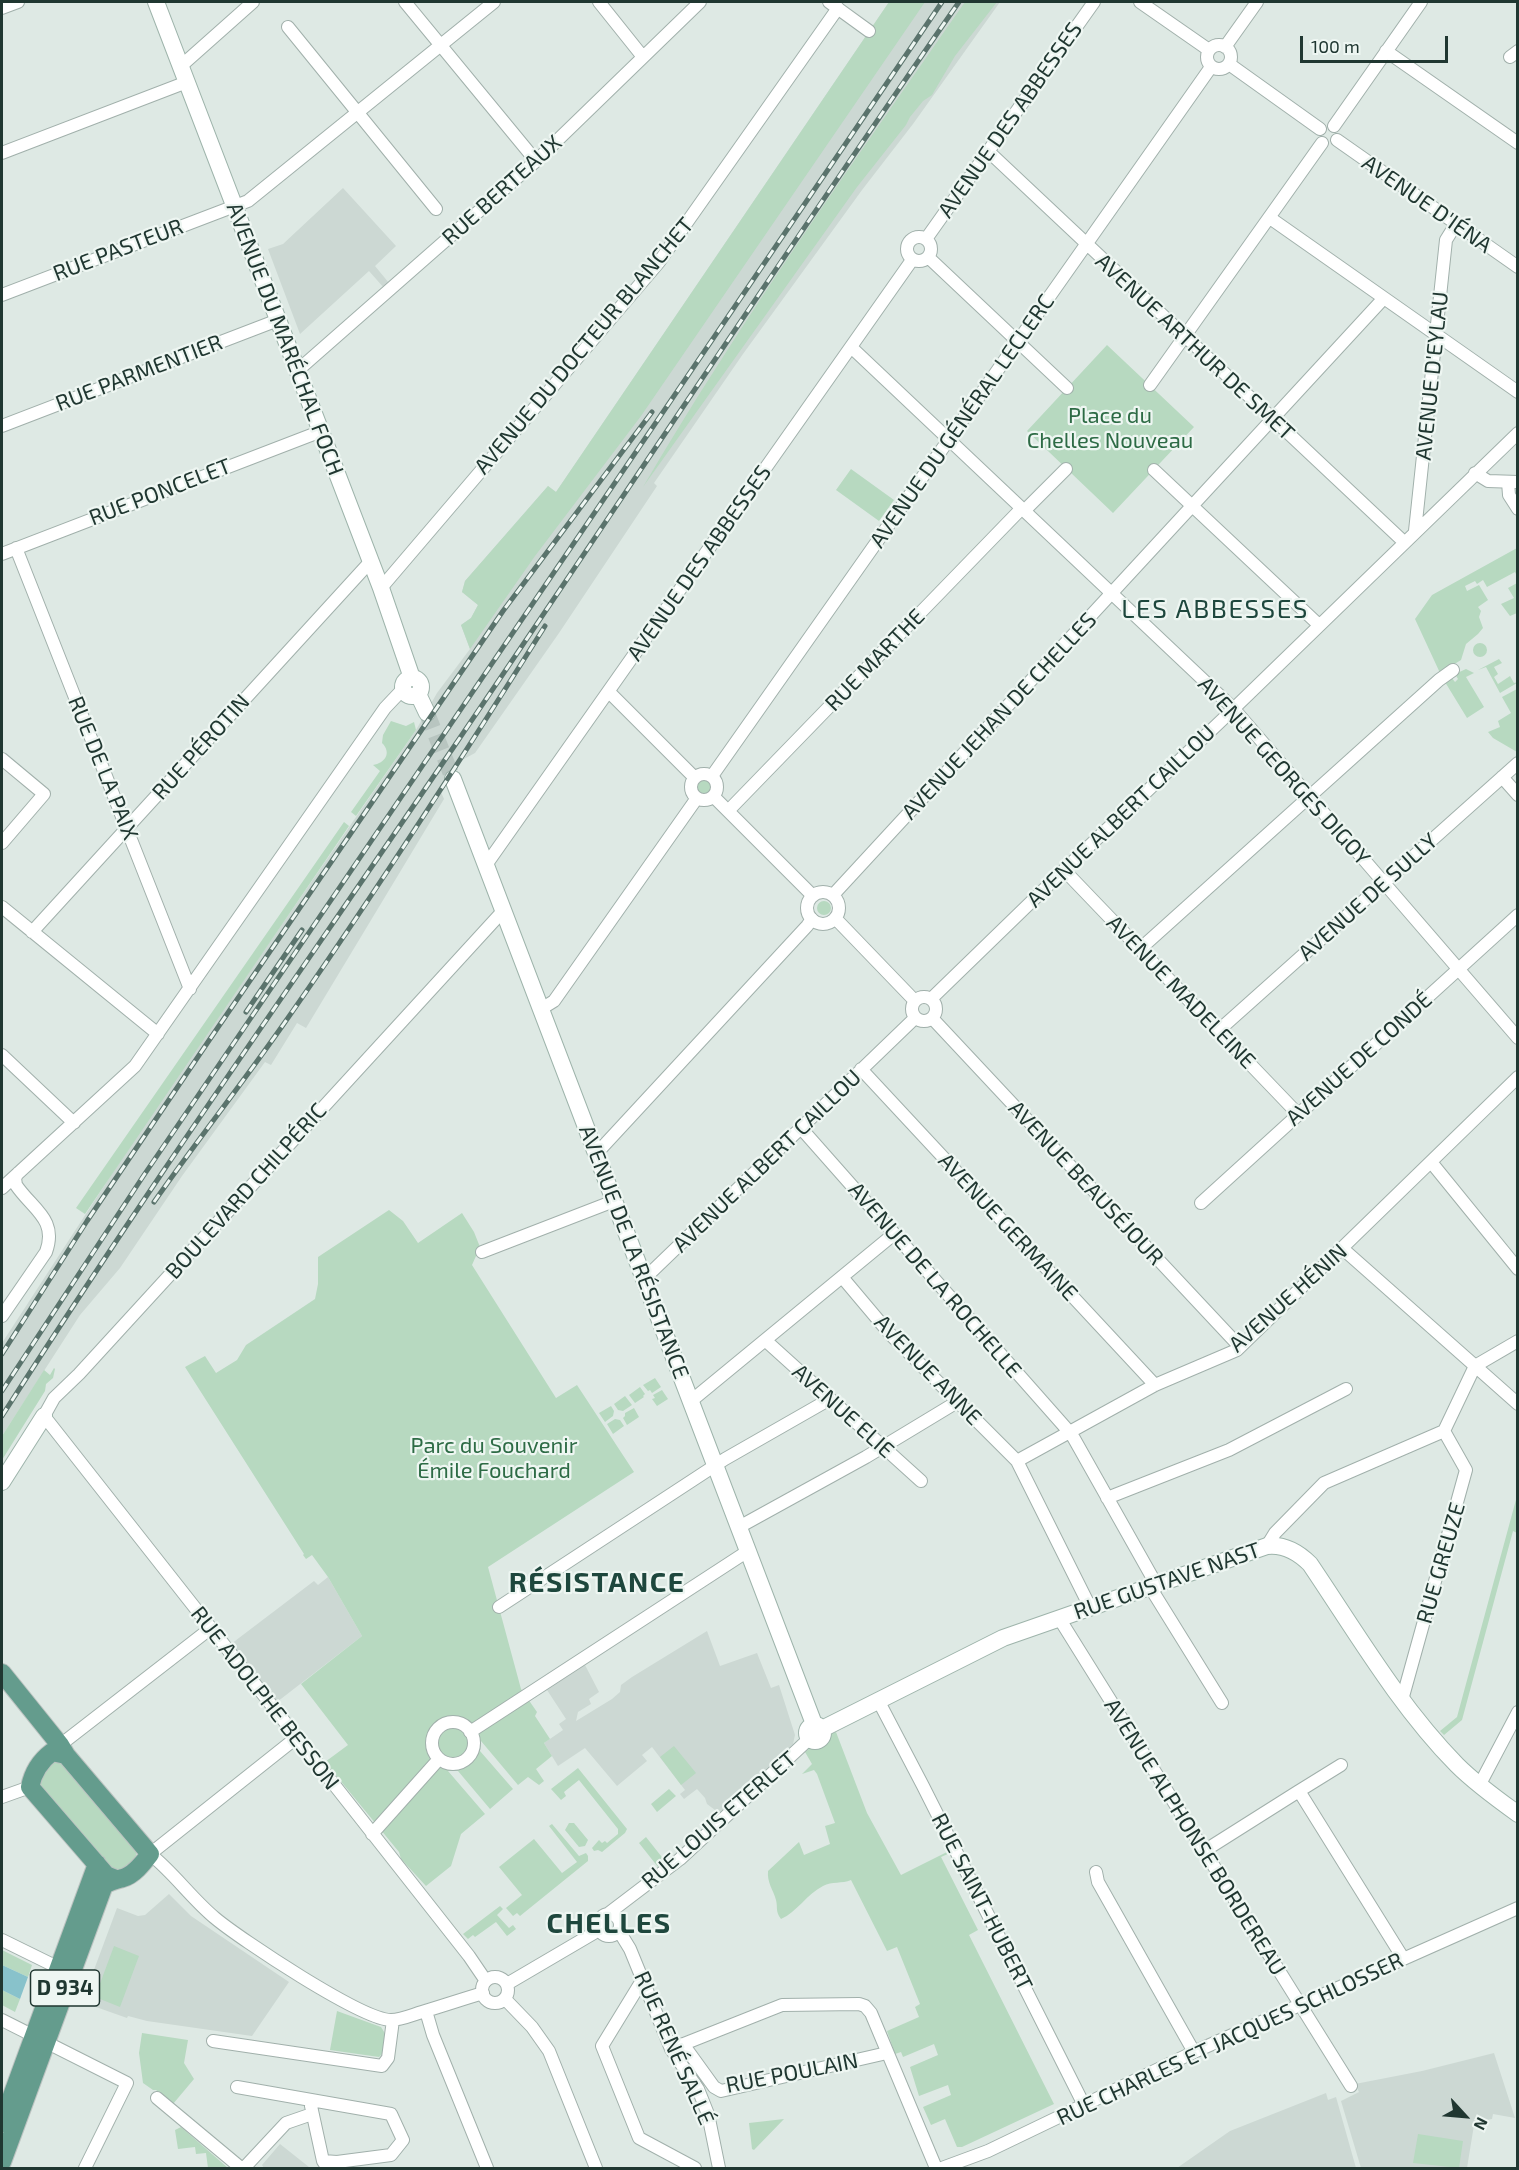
<!DOCTYPE html>
<html>
<head>
<meta charset="utf-8">
<style>
	body { margin:0 }
	#map { position:relative; width:1519px; height:2170px; overflow:hidden; background:#dee9e4; font-family:"Exo 2",sans-serif }
	canvas { display:block }
	.frame { position:absolute; inset:0; border:3px solid #203731; pointer-events:none }
	.north { position:absolute; left:1435px; top:2086px; width:60px; height:60px; -webkit-text-stroke:4px #eef6f2; paint-order:stroke; rotate:116deg; font-size:16px; font-weight:700; line-height:24px; text-align:center; color:#203731 }
	.north::after { content:''; display:block; margin:auto; width:21px; height:27px; background:#203731; clip-path:polygon(50% 0,100% 100%,50% 72%,0 100%) }
	.scale { position:absolute; left:1300px; top:36px; width:148px; height:27px; box-sizing:border-box; border:3px solid #203731; border-top:0; padding-left:8px; font-size:18px; line-height:21px; white-space:nowrap; color:#203731; -webkit-text-stroke:4px #eef6f2; paint-order:stroke }
</style>
</head>
<body>
<div id="map">
<canvas width="1519" height="2170"></canvas>
<div class="frame"></div>
<div class="north">N</div>
<div class="scale">100 m</div>
</div>
<script>
const context = document.querySelector('canvas').getContext('2d');
context.lineJoin = 'round';
function paint(path, color) { context.fillStyle = color; context.fill(path, 'evenodd'); }
function trace(path, color, width, dash) { context.strokeStyle = color; context.lineWidth = width; context.lineCap = dash ? 'butt' : 'round'; context.setLineDash(dash || []); context.stroke(path); }
function drawText(font, color, halo, rows, align = 'center') {
  context.font = font + ' "Exo 2",sans-serif'; context.lineWidth = 4.5; context.setLineDash([]); context.textBaseline = 'middle'; context.strokeStyle = halo; context.fillStyle = color; for (const [text, x, y, turn = 0] of rows) {
    context.save(); context.translate(x, y); context.rotate((+turn || 0) * Math.PI / 180); context.textAlign = isNaN(turn) ? turn : align; if (halo) context.strokeText(text, 0, 0); context.fillText(text, 0, 0); context.restore();
  }
}
paint(new Path2D(`
	M889,2H1000L913,124L862,190L743,354L654,483L657,486L559,633L475,753L462,760L440,790L444,799L306,1028L297,1023L271,1065L265,1062L182,1176L120,1268L80,1315L2,1436V1343L145,1123L416,730L437,693L470,649L461,625L471,618L478,605L462,592L465,581L548,486L556,492Z
	M343,188L396,246L375,266L389,283L384,288L369,271L300,334L268,249L283,244Z
	M328,1577L362,1636L277,1702L231,1644L314,1581L318,1585Z
	M707,1631L720,1666L757,1653L771,1688L779,1685L795,1735L793,1744L751,1783H748L734,1796V1800L719,1813L707,1804L705,1798L697,1789L684,1799L680,1794L685,1790L652,1747L642,1755L647,1761L617,1786L585,1748L558,1766L544,1743L563,1730L559,1724L566,1719L547,1690L585,1665L599,1692L589,1699L591,1704L578,1712L576,1721L612,1699L620,1692L621,1685L632,1677Z
	M169,1894L191,1916L289,1982L252,2036L147,2021L128,2016L127,2018L82,2002L117,1908L138,1916L145,1915Z
	M1494,2053L1515,2118L1493,2114L1492,2119L1479,2121L1478,2125H1474L1467,2168H1361L1341,2101L1359,2092L1355,2084L1422,2071Z
	M1326,2093L1328,2100L1336,2097L1356,2168H1177L1230,2131Z
	M280,2144L309,2167L311,2168H264L262,2165Z`), '#ccd8d3');
paint(new Path2D(`
	M889,2H925L641,416L535,556L470,649L461,625L471,618L478,605L462,592L465,581L548,486L556,492Z
	M965,2H997L955,56L932,95L923,101L910,117L906,125L857,187L643,487C741,320 854,161 965,2Z
	M1107,345L1194,427L1113,513L1027,431Z
	M851,469L894,500L879,521L836,490Z
	M1517,548V576L1515,572L1487,587L1483,580L1477,584L1475,581L1465,586L1467,591L1479,585L1488,600L1478,607L1481,611L1479,617L1483,628L1478,634L1466,644L1461,660L1440,673L1415,619L1432,595Z
	M1517,583V613L1510,616L1501,604L1514,598L1508,588Z
	M1473 650a7 7 0 1 1 14 0a7 7 0 1 1-14 0Z
	M1499,659L1502,663L1494,667L1498,674L1494,677L1498,684L1510,676L1514,683L1518,682L1517,683L1500,693L1486,667L1478,670Z
	M1466,669L1474,673L1466,677L1484,707L1467,718L1445,682L1451,677L1455,682L1458,679L1455,674Z
	M1517,689V752L1493,738L1488,732L1500,727L1498,721L1511,713L1502,697Z
	M391,721L406,726L414,722L416,730L356,816L351,812L380,771L373,765C385,763 392,753 382,743L383,735Z
	M697 787a7 7 0 1 1 14 0a7 7 0 1 1-14 0Z
	M344,822L349,826L85,1214L76,1208Z
	M817 908a7 7 0 1 1 14 0a7 7 0 1 1-14 0Z
	M389,1210L403,1221L418,1243L462,1213L474,1232L480,1247L472,1265L556,1398L577,1385L634,1472L488,1567L521,1689L537,1712L535,1716L550,1739L544,1743L552,1756L536,1769L544,1781L539,1785L528,1777L518,1785L481,1741L480,1751L513,1789L490,1809L458,1771H448L485,1814L461,1834L451,1866L426,1886L401,1859L399,1852L325,1762L348,1745L301,1684L362,1636L328,1577L312,1555L306,1559L303,1555L304,1554L185,1367L205,1356L216,1373L237,1360L246,1345L315,1299L318,1284V1257Z
	M54,1368L55,1369L53,1378L46,1384L45,1391L2,1460V1436L44,1370L50,1375Z
	M655,1378L661,1387L652,1393L650,1390L648,1391L643,1385Z
	M640,1387L645,1394L643,1396L644,1397L635,1403L629,1395Z
	M662,1390L668,1399L657,1406L652,1399L655,1398L653,1395Z
	M625,1396L632,1405L623,1411L618,1410L614,1404Z
	M611,1406L614,1411L613,1416L605,1422L599,1413Z
	M634,1408L639,1417L627,1425L623,1418L625,1416V1413Z
	M615,1419L620,1420L624,1426L613,1434L607,1424Z
	M1517,1496V1533L1513,1531L1462,1720L1444,1735L1440,1731L1457,1717Z
	M836,1732L867,1813L901,1875L949,1851L950,1853L941,1857L978,1930L969,1935L1054,2104L962,2147H957L945,2119L931,2125L923,2107L951,2095L948,2085L919,2096L910,2067L938,2055L934,2044L903,2057L901,2052L895,2054L887,2031L919,2017L915,2007L920,2004L897,1947L887,1951L851,1880C842,1884 832,1881 823,1886C807,1894 797,1912 781,1919C775,1911 778,1908 776,1900C773,1889 767,1883 768,1871L799,1842L804,1855L830,1844L825,1826L835,1823L817,1774L814,1770L802,1774L812,1764L805,1752L810,1748L822,1746L832,1733Z
	M674,1746L696,1773L681,1785L660,1757Z
	M53,1762H63L137,1850C136,1863 126,1872 113,1873L38,1790L40,1772Z
	M578,1768L627,1829L625,1833L602,1852L598,1850L594,1851L592,1848L599,1840L602,1843L605,1841L607,1843L618,1834V1829L579,1780L564,1792L566,1796L561,1800L551,1789Z
	M669,1789L676,1796L657,1812L651,1804Z
	M569,1823H574L588,1840L585,1846L579,1847L565,1830Z
	M552,1824L579,1856L586,1853L588,1856V1861L520,1916L517,1913L513,1916L506,1908L522,1895L499,1867L534,1839L562,1873L577,1862L549,1826Z
	M646,1837L665,1861L658,1867L639,1843Z
	M500,1906L503,1909L497,1915L509,1928L513,1925L516,1929L507,1936L496,1922L475,1937L473,1935L468,1939L463,1934Z
	M114,1946L139,1956L120,2007L95,1997Z
	M2,1950L32,1965L28,1977L2,1965Z
	M2,1990L20,1999L15,2012L2,2005Z
	M337,2011L381,2027L386,2035L382,2054L379,2057L330,2050Z
	M142,2033L188,2040L184,2063L194,2079L173,2104L156,2090H153L143,2083L139,2053Z
	M784,2119L754,2150L752,2149L749,2123Z
	M181,2127L228,2168H208L206,2153L196,2154L195,2147L178,2149L175,2130Z
	M1418,2134L1463,2141L1459,2168L1413,2163Z`), '#b7d9c0');
paint(new Path2D(`
	M2,1965L28,1977L20,1999L2,1990Z`), '#88c2cb');
trace(new Path2D(`
	M427,713L453,779`), '#b8c5c0', 16, [16, 8]);
const street = new Path2D(`
	M405,2L536,161
	M599,2L643,57
	M829,2L869,31
	M1140,2L1209,50
	M2,8L18,2
	M288,27L436,209
	M1207 57a12 12 0 1 1 24 0a12 12 0 1 1-24 0Z
	M1225,47L1257,2
	M1386,51L1518,143
	M1510,57L1518,51
	M1229,64L1320,129
	M181,66L253,2
	M1334,126L1421,2
	M1337,140L1518,267
	M988,151L1404,542
	M2,153L187,82
	M1270,218L1518,392
	M907 249a12 12 0 1 1 24 0a12 12 0 1 1-24 0Z
	M926,239L1094,2
	M928,257L1067,388
	M2,295L248,201L494,2
	M851,347L1233,708L1518,1038
	M297,371L536,161L700,2
	M1150,385L1322,143
	M2,426L278,320
	M1154,470L1319,625
	M1475,473L1488,481L1518,482
	M1508,482L1509,495L1518,509
	M1024,511L1066,469
	M1415,531L1446,240L1456,224
	M16,548L190,989
	M2,554L319,432
	M381,588L659,262L838,8
	M609,692L695,778
	M2,759L44,794L2,843
	M691 787a13 13 0 1 1 26 0a13 13 0 1 1-26 0Z
	M712,776L1211,67
	M1502,777L1518,795
	M714,797L813,896
	M728,811L1022,508
	M486,865L912,260
	M1064,870L1298,1114
	M807 908a16 16 0 1 1 32 0a16 16 0 1 1-32 0Z
	M833,895L1384,298
	M2,907L158,1034
	M835,918L914,1000
	M32,932L370,562
	M1140,949L1439,680L1453,670
	M912 1009a12 12 0 1 1 24 0a12 12 0 1 1-24 0Z
	M931,999L1064,870L1223,719L1518,433
	M541,1009L554,1001L697,798
	M932,1018L1240,1347
	M1218,1031L1518,763
	M2,1055L74,1123
	M861,1069L1155,1385
	M800,1127L1072,1435L1156,1584
	M596,1154L807,926L812,919
	M1431,1162L1518,1269
	M2,1188L135,1066L385,708L403,689
	M1201,1203L1518,915
	M1343,1249L1518,1404
	M482,1252L614,1201
	M842,1277L890,1334L1017,1461L1090,1607
	M644,1279L915,1018
	M2,1316L46,1252C58,1219 32,1209 16,1185L15,1178L18,1173
	M765,1340L921,1481
	M691,1401L894,1234
	M1017,1461L1155,1385L1237,1350L1518,1077
	M1107,1498L1229,1450L1346,1389
	M739,1527L866,1457L957,1402
	M1267,1546L1275,1533L1324,1483L1444,1431L1475,1366L1518,1341
	M1150,1587L1222,1703
	M499,1607L725,1459L830,1399
	M1059,1618L1351,2086
	M878,1700L923,1786L1084,2105
	M1402,1700L1466,1470L1444,1431
	M432 1743a21 21 0 1 1 42 0a21 21 0 1 1-42 0Z
	M470,1732L748,1551
	M296,1738L150,1854C174,1873 191,1898 215,1918C240,1939 362,2020 391,2020C401,2020 412,2015 422,2012C442,2006 463,1999 483,1993
	M55,1749L211,1628
	M1480,1784L1518,1712
	M1299,1791L1341,1765
	M2,1797L30,1787
	M372,1834L439,1759
	M1204,1851L1299,1791L1403,1958
	M1096,1872L1098,1882L1194,2052
	M609,1913L680,1859L809,1739
	M598 1925a11 11 0 1 1 22 0a11 11 0 1 1-22 0Z
	M619,1931L630,1949L671,2049L698,2089L708,2114L719,2168
	M2,1940L59,1968
	M482 1990a13 13 0 1 1 26 0a13 13 0 1 1-26 0Z
	M643,1979L602,2046L639,2138L695,2168
	M486,1981L469,1956L44,1416L54,1398L79,1374L503,911
	M507,1984L599,1930
	M505,1999L532,2027L549,2051L596,2168
	M426,2011L433,2035L487,2168
	M2,2020L127,2083L85,2168
	M213,2041L382,2066L388,2058L393,2020
	M683,2044L714,2087L721,2091L887,2053
	M671,2049L782,2005L859,2004L865,2006L871,2013L936,2168
	M237,2087L391,2114L403,2140L391,2155L337,2162L323,2161
	M157,2098L241,2168
	M311,2106L323,2161L327,2167
	M244,2168L286,2123L312,2114
	M942,2168L988,2151L1194,2052L1518,1908`);
const secondary = new Path2D(`
	M156,2L381,588L412,678
	M403 687a9 9 0 1 1 18 0a9 9 0 1 1-18 0Z
	M418,694L427,713
	M453,779L814,1724
	M2,1482L44,1416
	M807 1733a8 8 0 1 1 16 0a8 8 0 1 1-16 0Z
	M822,1729L1003,1638L1267,1546C1284,1544 1298,1552 1310,1564C1356,1632 1399,1706 1457,1765C1475,1783 1497,1799 1518,1814`);
const primary = new Path2D(`
	M2,1673L60,1745L66,1755
	M2,2123L97,1864
	M2,2162L104,1885C111,1881 116,1880 123,1878C134,1875 143,1863 150,1854L66,1755L52,1752C40,1761 33,1772 30,1787L106,1875L116,1879`);
trace(street, '#a1b0ab', 14);
trace(secondary, '#9eb4ab', 18);
trace(primary, '#bcc3c1', 20);
trace(street, '#fff', 12);
trace(secondary, '#fff', 16);
trace(primary, '#649c8d', 18);
const rail = new Path2D(`
	M246,1012L302,930
	M154,1202C196,1142 241,1085 283,1025C374,895 460,761 545,626
	M2,1354L87,1221L210,1039L503,611L652,412
	M2,1391L144,1175L942,2
	M2,1416C146,1190 302,970 453,748C622,499 788,248 959,2`);
trace(rail, '#5a736c', 5);
trace(rail, '#eef6f2', 3, [9]);
for (const [x, y, w] of [
	[65,1988,69]
]) { const box = new Path2D(); box.roundRect(x - w / 2, y - 18, w, 36, 4.5); context.fillStyle = '#eef6f2'; context.fill(box); trace(box, '#203731', 1.5); }
drawText('bold 21px', '#203731', null, [
	["D 934",65,1988]
]);
drawText('22px', '#203731', '#eef6f2', [
	["AVENUE DES ABBESSES",1010,120,-55],
	["RUE BERTEAUX",502,190,-42],
	["AVENUE D'IÉNA",1427,204,35],
	["RUE PASTEUR",118,250,-21],
	["AVENUE DU MARÉCHAL FOCH",285,339,69],
	["AVENUE DU DOCTEUR BLANCHET",584,346,-50],
	["AVENUE ARTHUR DE SMET",1195,347,43],
	["RUE PARMENTIER",139,373,-21],
	["AVENUE D'EYLAU",1432,376,-84],
	["AVENUE DU GÉNÉRAL LECLERC",962,421,-55],
	["RUE PONCELET",160,492,-21],
	["AVENUE DES ABBESSES",699,563,-55],
	["RUE MARTHE",875,660,-46],
	["AVENUE JEHAN DE CHELLES",999,716,-47],
	["RUE PÉROTIN",201,747,-48],
	["RUE DE LA PAIX",103,768,68],
	["AVENUE GEORGES DIGOY",1284,771,48],
	["AVENUE ALBERT CAILLOU",1121,816,-44],
	["AVENUE DE SULLY",1368,897,-42],
	["AVENUE MADELEINE",1181,992,46],
	["AVENUE DE CONDÉ",1359,1059,-42],
	["AVENUE ALBERT CAILLOU",767,1161,-44],
	["AVENUE BEAUSÉJOUR",1086,1183,47],
	["BOULEVARD CHILPÉRIC",246,1191,-48],
	["AVENUE GERMAINE",1008,1227,47],
	["AVENUE DE LA RÉSISTANCE",634,1252,69],
	["AVENUE DE LA ROCHELLE",935,1280,49],
	["AVENUE HÉNIN",1288,1298,-42],
	["AVENUE ANNE",928,1370,46],
	["AVENUE ELIE",843,1411,42],
	["RUE GREUZE",1441,1563,-74],
	["RUE GUSTAVE NAST",1167,1581,-19],
	["RUE ADOLPHE BESSON",265,1698,52],
	["RUE LOUIS ETERLET",719,1820,-41],
	["AVENUE ALPHONSE BORDEREAU",1195,1837,58],
	["RUE SAINT-HUBERT",982,1902,63],
	["RUE CHARLES ET JACQUES SCHLOSSER",1230,2039,-25],
	["RUE RENÉ SALLÉ",674,2048,66],
	["RUE POULAIN",792,2073,-11]
]);
drawText('22px', '#2d6b45', '#eef6f2', [
	["Place du",1110,416],
	["Chelles Nouveau",1110,441],
	["Parc du Souvenir",494,1446],
	["Émile Fouchard",494,1471]
]);
context.letterSpacing = '1.5px';
drawText('26px', '#1e473d', '#eef6f2', [
	["LES ABBESSES",1215,609]
]);
context.letterSpacing = '0px';
context.letterSpacing = '1.5px';
drawText('bold 28px', '#1e473d', '#eef6f2', [
	["RÉSISTANCE",597,1583],
	["CHELLES",609,1924]
]);
context.letterSpacing = '0px';
</script>
</body>
</html>
